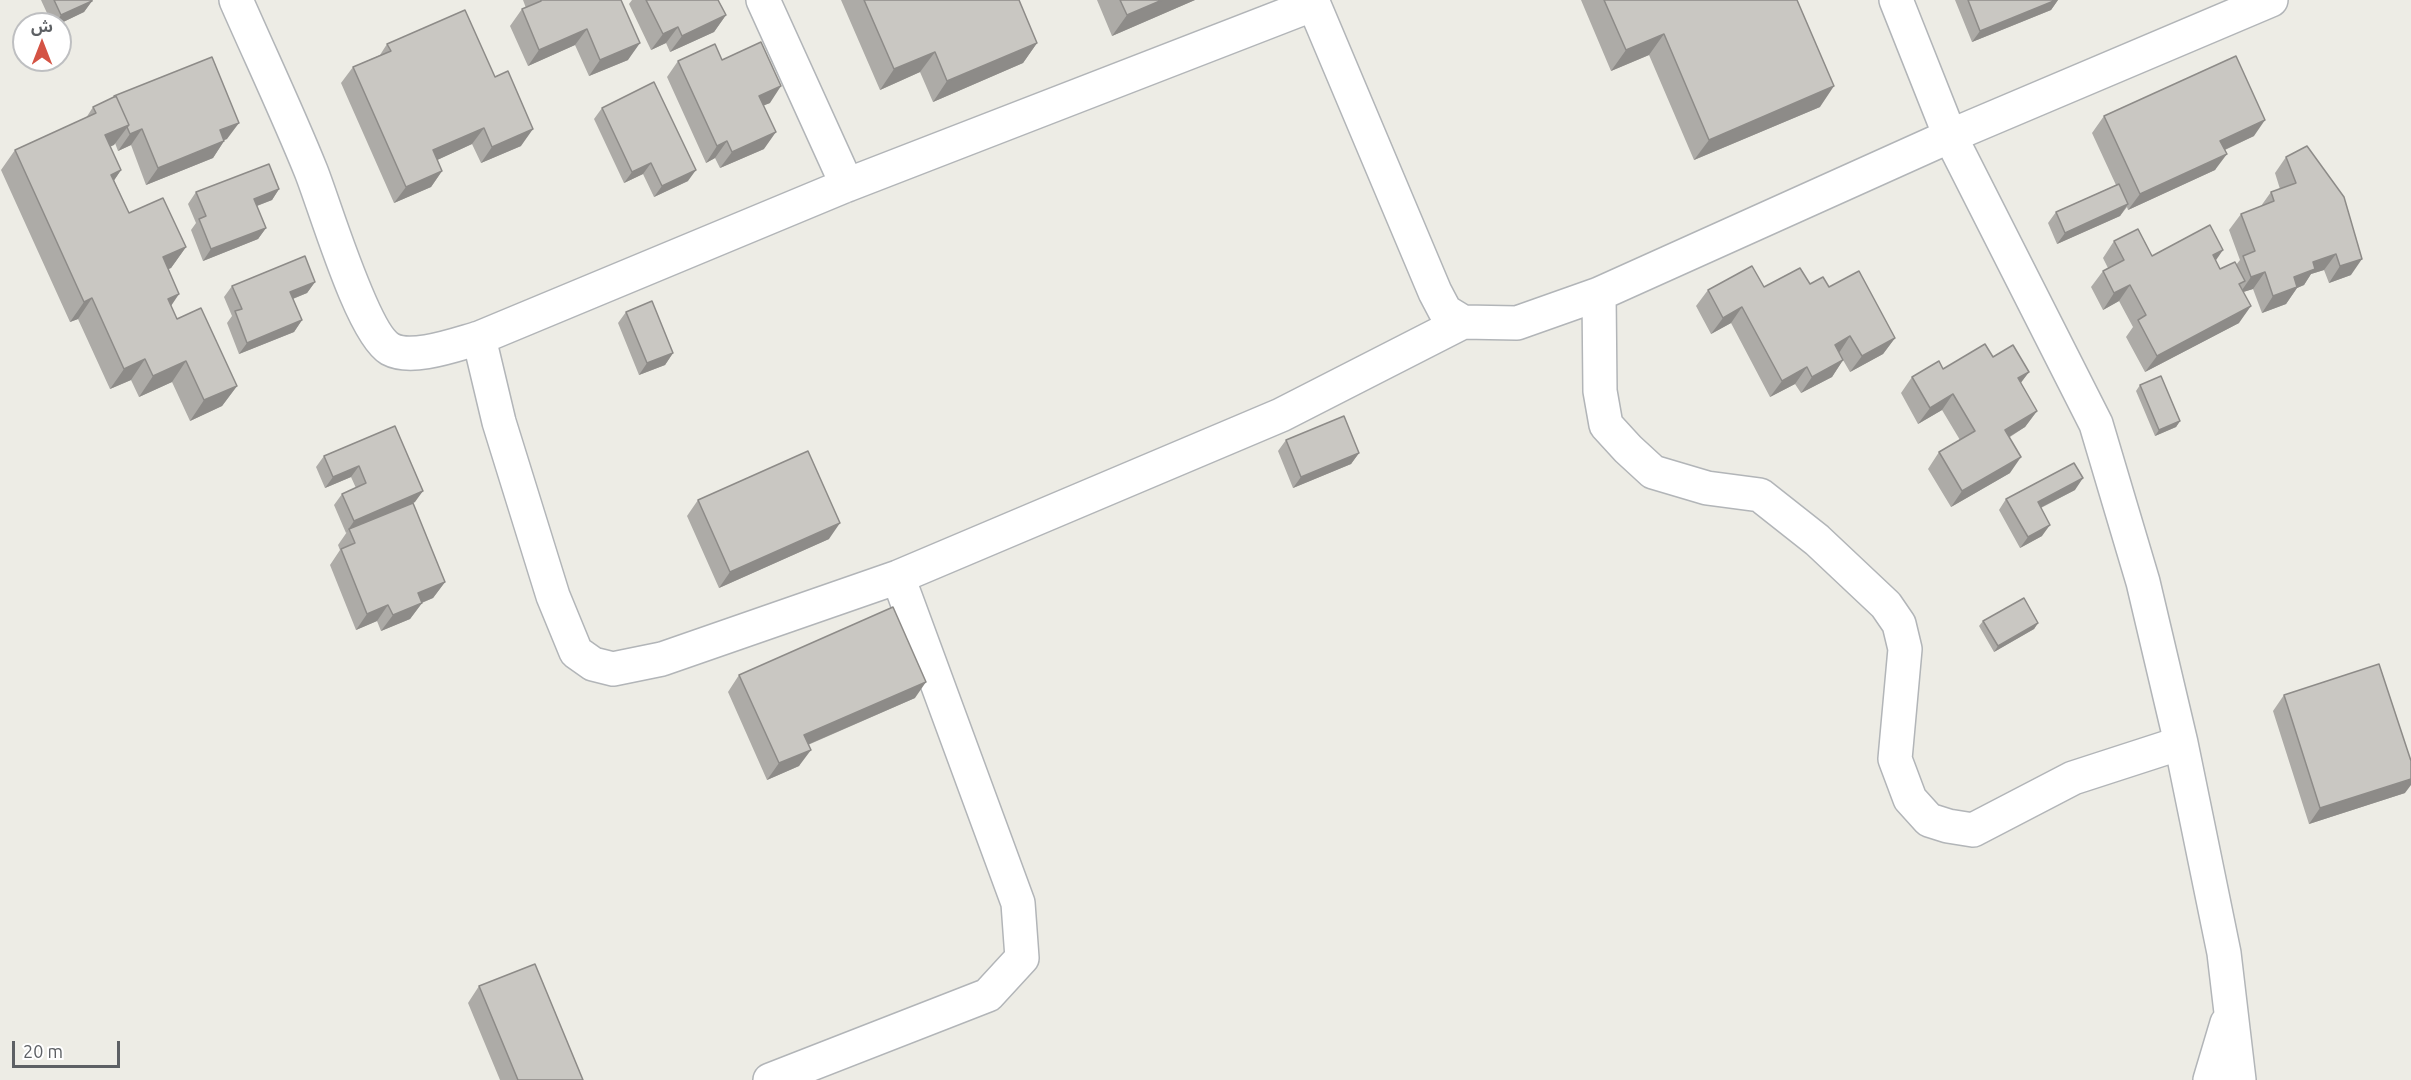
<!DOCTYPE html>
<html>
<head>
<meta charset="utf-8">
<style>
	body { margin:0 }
	#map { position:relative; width:2411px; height:1080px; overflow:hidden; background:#edece5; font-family:Ubuntu,"Noto Sans Arabic",sans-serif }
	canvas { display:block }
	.north { position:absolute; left:12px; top:12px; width:60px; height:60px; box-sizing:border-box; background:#fff; border:2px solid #bebfc1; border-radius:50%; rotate:0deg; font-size:16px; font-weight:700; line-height:24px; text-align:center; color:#5d6064 }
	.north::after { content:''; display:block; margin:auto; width:21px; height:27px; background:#d45344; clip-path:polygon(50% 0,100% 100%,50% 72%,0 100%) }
	.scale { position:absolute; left:12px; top:1041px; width:108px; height:27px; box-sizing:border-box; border:3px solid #5d6064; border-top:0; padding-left:8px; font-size:18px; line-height:21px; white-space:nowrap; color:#5d6064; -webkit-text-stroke:4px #fff; paint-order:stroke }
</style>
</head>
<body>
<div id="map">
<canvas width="2411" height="1080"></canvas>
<div class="north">ش</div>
<div class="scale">20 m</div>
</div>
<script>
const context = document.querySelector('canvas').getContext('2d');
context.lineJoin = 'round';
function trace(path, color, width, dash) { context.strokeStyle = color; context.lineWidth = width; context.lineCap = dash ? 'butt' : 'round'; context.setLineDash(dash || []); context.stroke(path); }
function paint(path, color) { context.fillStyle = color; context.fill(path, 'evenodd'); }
const minor = new Path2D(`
	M236,0C261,57 288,114 311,171C325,206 362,333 390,349C412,361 457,344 479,338L499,422L553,596L576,652L593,664L613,669L662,659L898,577L1281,415L1463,322L1517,323L1599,294L1950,136L2271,0
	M763,0L847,185
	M1312,0L1435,292L1445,311L1463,322
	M1896,0L1950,136L2096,424L2143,582L2181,743L2224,953L2239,1080
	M1599,294L1600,391L1606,425L1628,449L1653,472L1707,488L1760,495L1817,540L1886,605L1899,624L1905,649L1895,759L1910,799L1929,820L1948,826L1973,830L2073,778L2181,743
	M479,338L847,185L1314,4
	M770,1080L988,995L1022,958L1018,903L898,577
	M2210,1080L2227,1023`);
trace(minor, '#b2b5b8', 36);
trace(minor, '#fff', 33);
paint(new Path2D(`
	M41,0H92V1L84,12L59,24H52Z
	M523,0H621L628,60L589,76L575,45L528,66L510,26L522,9L526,8Z
	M632,0H718L726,15L714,32L670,52L666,43L651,50L629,4Z
	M841,0H1019L1037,43L1023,63L933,102L920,72L880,90Z
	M1097,0H1195L1112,36Z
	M1581,0H1797L1820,107L1694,160L1649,55L1611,71Z
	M1955,0H2058L2051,10L1972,42Z
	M387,44L495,77L521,146L481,163L472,144L437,160L442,171L431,187L394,203L341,83L353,67L380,55Z
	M722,60L770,103L763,105L764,149L720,168L715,158L706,163L667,77L678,61Z
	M114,96L227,139L224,140V141L213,158L146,185L131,145L118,151L115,143L110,147L121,170L114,180L129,213L186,247L171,268L168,269L171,306L177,319L237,386L222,406L190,421L172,382L139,397L131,380L110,389L78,319L70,322L1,170L15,150L86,118L93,107L113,98Z
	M602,108L688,181L654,197L643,174L624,183L594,119Z
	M2104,116L2254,136L2225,150L2215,170L2128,210L2127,207L2120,216L2057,244L2048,223L2056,212L2116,185L2092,133Z
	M2286,157L2351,275L2329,283L2324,270L2311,274L2304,285L2297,288L2286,304L2262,313L2253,289L2243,292L2239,323L2145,372L2126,337L2133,327L2119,301L2103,310L2091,287L2103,271L2108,268L2103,258L2114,241L2152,256L2216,261L2220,269L2236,265L2240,260L2229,230L2241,214L2261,206L2271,192L2280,189L2275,173Z
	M279,189L272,200L257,206L266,228L258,239L203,261L191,230L196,223L188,204L196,192Z
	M315,282L307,293L293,299L302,320L294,332L239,354L227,323L232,316L224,297L232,286Z
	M1810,284L1829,287L1895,338L1883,354L1850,372L1843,360L1832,377L1801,393L1795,384L1770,397L1731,323L1711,334L1696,306L1708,290L1764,287Z
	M626,312L673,353L665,365L639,375L618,323Z
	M1993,357L2029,372L2020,383L2037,411L2025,427L2010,437V473L1951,507L1928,469L1939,452L1960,440L1942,410L1918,424L1901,393L1912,377Z
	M2140,385L2180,421L2176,427L2155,436L2136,391Z
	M395,426L415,502L410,504L445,582L433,598L422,603L410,619L381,631L377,621L356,630L330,565L340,550L338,545L347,532L346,533L334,505L342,494L356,488L351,477L325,488L316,467L324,456Z
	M1286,440L1359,453L1351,464L1293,488L1278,451Z
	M2075,490L2041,508L2042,536L2020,548L1999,510L2006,499Z
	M698,500L829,539L719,588L687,516Z
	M1983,621L2038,623L2034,629L1994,652L1979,626Z
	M739,675L915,698L808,745L799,766L767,780L728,692Z
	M2284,695L2405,793L2309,824L2273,711Z
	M479,986L583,1080H500L468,1003Z`), '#adaba7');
paint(new Path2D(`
	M1162,0H1195L1112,36L1127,15Z
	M2056,0H2058L2051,10L1972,42L1980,31Z
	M92,1L84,12L59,24H55L61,15Z
	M726,15L714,32L670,52L682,36Z
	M678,27L666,43L651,50L663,34Z
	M587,29L575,45L528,66L539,50Z
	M1664,34L1649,55L1611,71L1626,50Z
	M640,43L628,60L589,76L600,60Z
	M1037,43L1023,63L933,102L947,81Z
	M935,52L920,72L880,90L894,69Z
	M781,86L770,103L748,112L759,96Z
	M1834,86L1820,107L1694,160L1709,140Z
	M2265,120L2254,136L2209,157L2220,141Z
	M239,123L227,139L208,146L220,130Z
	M129,125L114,145L90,156L105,135Z
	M484,128L472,144L422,167L433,150Z
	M142,129L131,145L118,151L130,134Z
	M533,129L521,146L481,163L492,147Z
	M776,132L764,149L720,168L732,152Z
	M224,141L213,158L146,185L158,168Z
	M727,141L715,158L706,163L717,146Z
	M2227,154L2215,170L2128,210L2140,194Z
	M651,163L643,174L624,183L632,172Z
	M121,170L107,191L111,175Z
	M696,170L688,181L654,197L662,186Z
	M442,171L431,187L394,203L406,187Z
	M279,189L272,200L246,210L254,199Z
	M2128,204L2120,216L2057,244L2065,233Z
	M266,228L258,239L203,261L211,249Z
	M186,247L171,268L148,278L163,257Z
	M2223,250L2212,266L2213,255Z
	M2336,254L2324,270L2311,274L2304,285L2297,288L2286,304L2262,313L2273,296L2294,277L2313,262Z
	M2362,259L2351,275L2329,283L2340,266Z
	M2265,272L2253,289L2240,293L2251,277Z
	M315,282L307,293L282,303L290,292Z
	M2130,285L2119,301L2103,310L2114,293Z
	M179,294L165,315L168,299Z
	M92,298L78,319L70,322L84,302Z
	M2251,306L2239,323L2145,372L2157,356Z
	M1742,307L1731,323L1711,334L1723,318Z
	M302,320L294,332L239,354L247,343Z
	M1850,336L1839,353L1835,345Z
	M1895,338L1883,354L1850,372L1862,356Z
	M673,353L665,365L639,375L647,363Z
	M145,359L131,380L110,389L124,369Z
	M1843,360L1832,377L1801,393L1812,377Z
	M186,361L172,382L139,397L153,376Z
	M1807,367L1795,384L1770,397L1782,381Z
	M2029,372L2017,388L2018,378Z
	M237,386L222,406L190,421L204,400Z
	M1953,394L1942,410L1918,424L1930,408Z
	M2037,411L2025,427L1994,446L2005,430Z
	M2180,421L2176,427L2155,436L2159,430Z
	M1359,453L1351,464L1293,488L1301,477Z
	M2021,457L2010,473L1951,507L1962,491Z
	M359,466L351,477L325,488L333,477Z
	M2083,478L2075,490L2030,513L2038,502Z
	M423,491L415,502L350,531L349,529L346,533L354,521Z
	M840,523L829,539L719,588L730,572Z
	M2050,525L2042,536L2020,548L2028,537Z
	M445,582L433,598L406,609L418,593Z
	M422,603L410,619L381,631L393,615Z
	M388,605L377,621L356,630L367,614Z
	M2038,623L2034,629L1994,652L1998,646Z
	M926,682L915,698L793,751L804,735Z
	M811,750L799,766L767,780L779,763Z
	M2411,779V785L2405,793L2309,824L2320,808Z`), '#8d8b88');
const building = new Path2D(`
	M54,0H92V1L61,15Z
	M541,0H621L640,43L600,60L587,29L539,50L522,9L541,1Z
	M646,0H718L726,15L682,36L678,27L663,34Z
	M864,0H1019L1037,43L947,81L935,52L894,69Z
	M1120,0H1162L1127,15Z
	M1604,0H1797L1834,86L1709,140L1664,34L1626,50Z
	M1968,0H2056L1980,31Z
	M465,10L495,77L508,71L533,129L492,147L484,128L433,150L442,171L406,187L353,67L391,51L387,44Z
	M761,42L781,86L759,96L776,132L732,152L727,141L717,146L678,61L715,44L722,60Z
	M2236,56L2265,120L2220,141L2227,154L2140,194L2104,116Z
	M212,57L239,123L220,130L224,141L158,168L142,129L130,134L127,127L129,125L116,96L115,97L114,96Z
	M654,82L696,170L662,186L651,163L632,172L602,108Z
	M116,96L129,125L105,135L121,170L111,175L129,213L163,198L186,247L163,257L179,294L168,299L177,319L201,308L237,386L204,400L186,361L153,376L145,359L124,369L92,298L84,302L15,150L96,113L93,107Z
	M2307,146L2344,197L2362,259L2340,266L2336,254L2313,262L2315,269L2294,277L2297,287L2273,296L2265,272L2251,277L2243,256L2255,251L2241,214L2274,201L2271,192L2296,183L2286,157Z
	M269,164L279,189L254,199L266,228L211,249L199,219L206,216L196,192Z
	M2119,184L2128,204L2065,233L2056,212Z
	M2210,225L2223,250L2213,255L2220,269L2235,262L2245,281L2239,284L2251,306L2157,356L2138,320L2146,315L2130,285L2114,293L2103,271L2124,260L2114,241L2138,229L2152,256Z
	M305,256L315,282L290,292L302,320L247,343L235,311L242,309L232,286Z
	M1752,266L1764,287L1800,268L1810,284L1823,277L1829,287L1859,271L1895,338L1862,356L1850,336L1835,345L1843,360L1812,377L1807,367L1782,381L1742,307L1723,318L1708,290Z
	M652,301L673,353L647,363L626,312Z
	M1985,344L1993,357L2013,345L2029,372L2018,378L2037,411L2005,430L2021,457L1962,491L1939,452L1975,431L1953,394L1930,408L1912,377L1939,361L1943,369Z
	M2161,376L2180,421L2159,430L2140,385Z
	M1344,416L1359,453L1301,477L1286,440Z
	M395,426L423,491L354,521L342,494L366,483L359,466L333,477L324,456Z
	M808,451L840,523L730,572L698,500Z
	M2074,463L2083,478L2038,502L2050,525L2028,537L2006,499Z
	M413,503L445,582L418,593L422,603L393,615L388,605L367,614L341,549L355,543L349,529Z
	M2024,598L2038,623L1998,646L1983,621Z
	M893,607L926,682L804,735L811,750L779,763L739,675Z
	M2379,664L2411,761V779L2320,808L2284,695Z
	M535,964L583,1080H518L479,986Z`);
paint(building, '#c9c7c2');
trace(building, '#8d8b88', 1.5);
</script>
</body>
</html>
